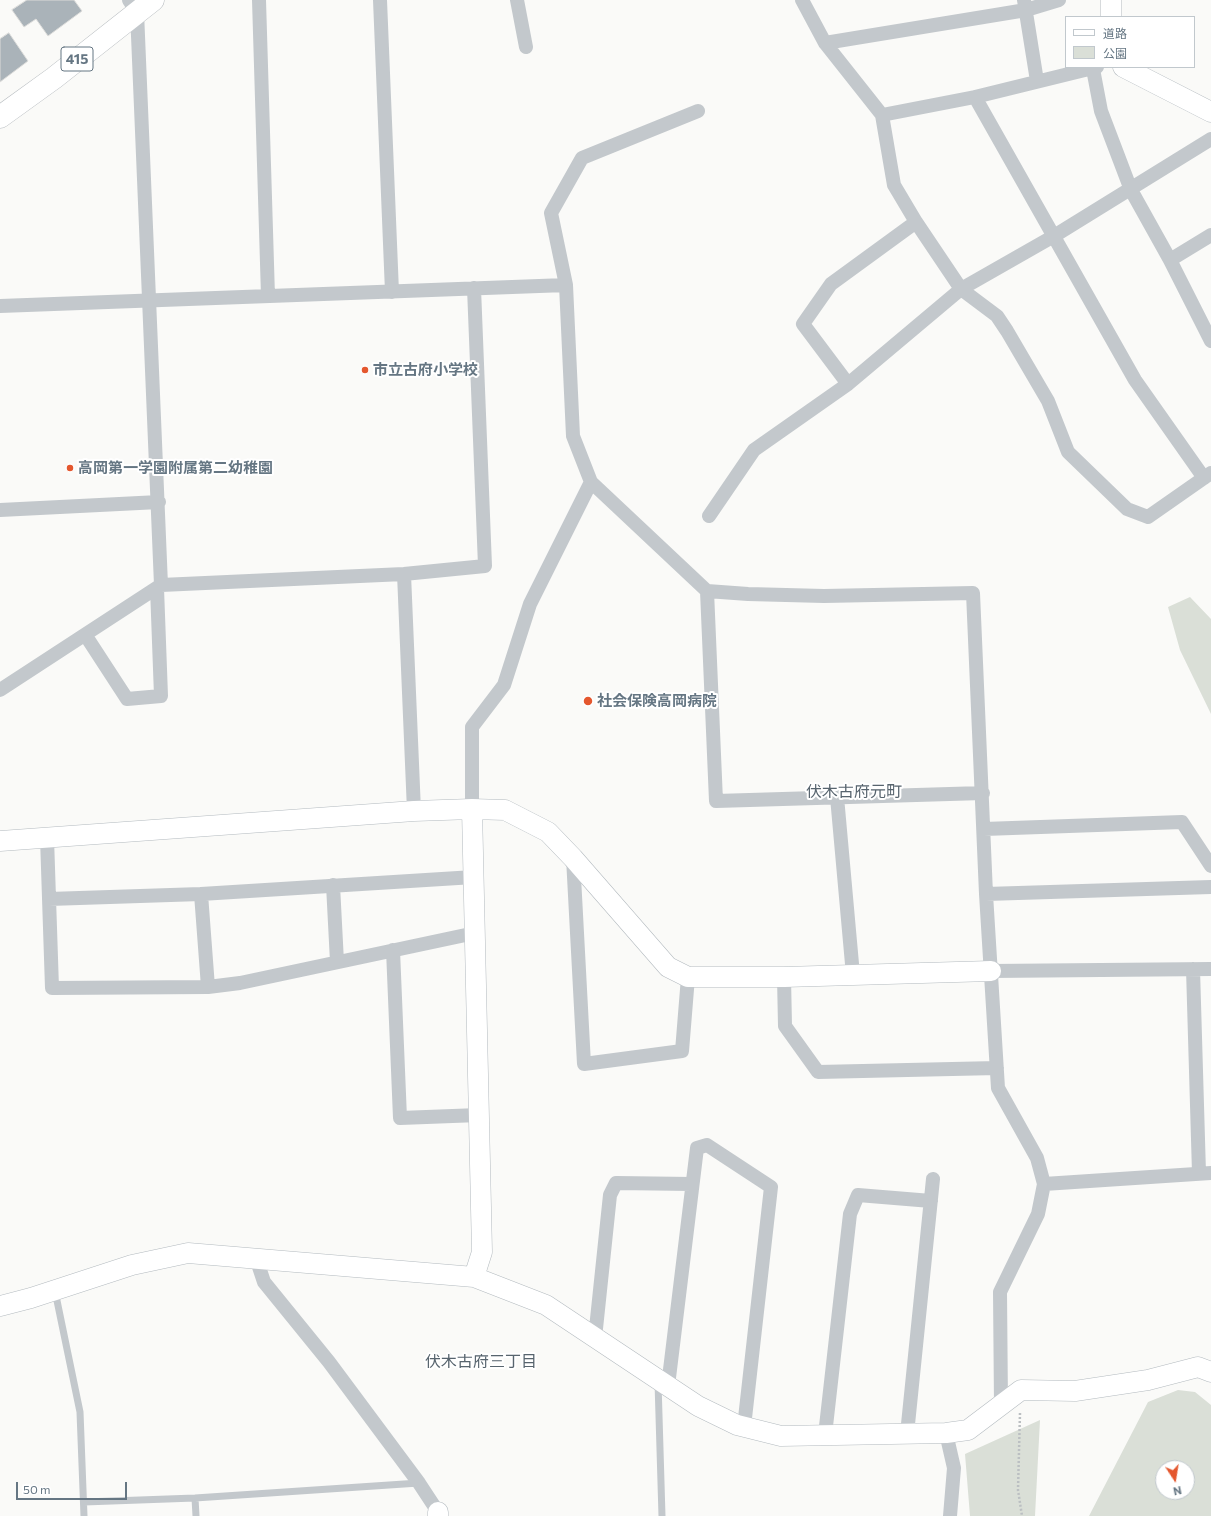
<!DOCTYPE html>
<html>
<head>
<meta charset="utf-8">
<style>
	body { margin:0 }
	#map { position:relative; width:1211px; height:1516px; overflow:hidden; background:#fafaf8; font-family:Commissioner,"Noto Sans JP",sans-serif }
	canvas { display:block }
	.legend { position:absolute; left:1065px; top:16px; width:130px; height:52px; box-sizing:border-box; background:#fff; border:1px solid #c1c8cd; margin:0; padding:5px 7px; list-style:none; font-size:12px; color:#657683 }
	.legend li { display:flex; align-items:center; gap:8px; height:20px }
	.legend b { width:20px; border:1px solid #c1c8cd }
	.north { position:absolute; left:1155px; top:1460px; width:40px; height:40px; box-sizing:border-box; background:#fff; border:1px solid #c1c8cd; border-radius:50%; rotate:168deg; font-size:11px; font-weight:700; line-height:16px; text-align:center; color:#657683 }
	.north::after { content:''; display:block; margin:auto; width:14px; height:18px; background:#e4572e; clip-path:polygon(50% 0,100% 100%,50% 72%,0 100%) }
	.scale { position:absolute; left:16px; top:1482px; width:111px; height:18px; box-sizing:border-box; border:2px solid #657683; border-top:0; padding-left:5px; font-size:12px; line-height:14px; white-space:nowrap; color:#657683; -webkit-text-stroke:3px #fff; paint-order:stroke }
</style>
</head>
<body>
<div id="map">
<canvas width="1211" height="1516"></canvas>
<ul class="legend">
<li><b style="height:5px;background:#fff"></b>道路</li>
<li><b style="height:11px;background:#dadfd7"></b>公園</li>
</ul>
<div class="north">N</div>
<div class="scale">50 m</div>
</div>
<script>
const context = document.querySelector('canvas').getContext('2d');
context.lineJoin = 'round';
function paint(path, color) { context.fillStyle = color; context.fill(path, 'evenodd'); }
function trace(path, color, width, dash) { context.strokeStyle = color; context.lineWidth = width; context.lineCap = dash ? 'butt' : 'round'; context.setLineDash(dash || []); context.stroke(path); }
function drawText(font, color, halo, rows, align = 'center') {
  context.font = font + ' Commissioner,"Noto Sans JP",sans-serif'; context.lineWidth = 4; context.setLineDash([]); context.textBaseline = 'middle'; context.strokeStyle = halo; context.fillStyle = color; for (const [text, x, y, turn = 0] of rows) {
    context.save(); context.translate(x, y); context.rotate((+turn || 0) * Math.PI / 180); context.textAlign = isNaN(turn) ? turn : align; if (halo) context.strokeText(text, 0, 0); context.fillText(text, 0, 0); context.restore();
  }
}
paint(new Path2D(`
	M1190,597L1211,619V714L1180,650L1168,607Z
	M1178,1390L1195,1392L1211,1405V1516H1089L1148,1402ZM1163,1468H1187V1492H1163Z
	M1040,1420L1035,1516H970L965,1454Z`), '#dadfd7');
const building = new Path2D(`
	M27,0H74L82,11L48,36L36,19L24,27L12,10Z
	M9,33L28,61L0,82V39Z`);
paint(building, '#aab3b9');
trace(building, '#dcdcda', 1);
const secondary = new Path2D(`
	M1111,17V0
	M1123,67L1211,112
	M472,809L482,1252L474,1277
	M0,841L414,811L472,809L505,810L548,832L573,858L668,967L688,977H784L991,971
	M0,1306L31,1298L132,1265L188,1253L474,1277L546,1305L698,1406L737,1425L781,1436L946,1433L968,1430L1021,1390L1075,1391L1148,1380L1198,1367L1211,1372
	M438,1512V1516`);
const highway = new Path2D(`
	M0,117L54,78L153,0`);
trace(secondary, '#b3babf', 21);
trace(highway, '#b4b9bd', 23);
trace(new Path2D(`
	M1020,1413L1018,1490L1022,1516`), '#bbbfc2', 2.5, [2, 2]);
trace(new Path2D(`
	M55,1291L80,1412L84,1516
	M658,1382L662,1516
	M195,1498L196,1516
	M84,1502L195,1498L419,1483`), '#c3c8cc', 7);
trace(new Path2D(`
	M129,0L137,12L161,585
	M259,0L268,296
	M380,0L392,292
	M517,0L526,47
	M802,0L825,43L882,115L894,185L916,222L961,289L997,316L1007,331L1048,401L1068,452L1127,509L1148,517L1211,473
	M1024,0L1037,81
	M825,43L1026,10L1059,0
	M1093,69L1101,111L1131,190L1170,260L1211,341
	M975,97L1135,380L1204,478
	M698,111L582,158L551,213L566,285L573,436L591,482L707,591L748,594L824,596L973,593L986,894L998,1088L1037,1158L1044,1184L1038,1214L1000,1292L1001,1405
	M882,115L975,97L1097,67
	M1170,260L1211,235
	M0,306L566,285
	M848,384L803,324L831,284L916,222
	M0,510L159,502
	M709,516L754,450L848,384L961,289L1054,236L1211,139
	M404,574L414,811
	M707,591L716,801L983,793
	M86,636L127,699L161,696L157,588
	M0,690L161,585L404,574L485,566L474,288
	M837,797L853,975
	M472,809V727L504,685L530,604L591,482
	M984,829L1182,822L1211,866
	M47,838L52,988L208,987L240,983L475,933
	M573,858L584,1064L682,1051L688,977
	M333,885L337,962
	M201,894L208,987
	M986,894L1211,887
	M49,899L201,894L474,877
	M393,950L400,1118L479,1115
	M1193,969L1199,1173
	M991,971L1211,969
	M784,977L785,1026L818,1072L997,1068
	M1044,1184L1211,1173
	M256,1258L264,1282L329,1362L419,1483L438,1512
	M595,1338L610,1195L616,1183L692,1184
	M668,1386L697,1148L707,1145L771,1187L744,1427
	M946,1433L954,1468L950,1516
	M907,1434L933,1179
	M825,1435L850,1214L858,1195L931,1201`), '#c3c8cc', 14);
trace(secondary, '#fff', 20);
trace(highway, '#fff', 22);
for (const [x, y, r, color] of [
	[365,370,4,"#e4572e"],
	[70,468,4,"#e4572e"],
	[588,701,5,"#e4572e"]
]) { const dot = new Path2D(); dot.arc(x, y, r, 0, 2 * Math.PI); context.fillStyle = color; context.fill(dot); trace(dot, '#fff', 1.5); }
for (const [x, y, w] of [
	[77,59,32]
]) { const box = new Path2D(); box.roundRect(x - w / 2, y - 12, w, 24, 3); context.fillStyle = '#fff'; context.fill(box); trace(box, '#657683', 1); }
drawText('bold 14px', '#657683', null, [
	["415",77,59]
]);
drawText('bold 15px', '#657683', '#fff', [
	["市立古府小学校",373,370],
	["高岡第一学園附属第二幼稚園",78,468],
	["社会保険高岡病院",597,701]
], 'left');
drawText('16px', '#57646e', '#fff', [
	["伏木古府元町",854,792],
	["伏木古府三丁目",481,1362]
]);
</script>
</body>
</html>
